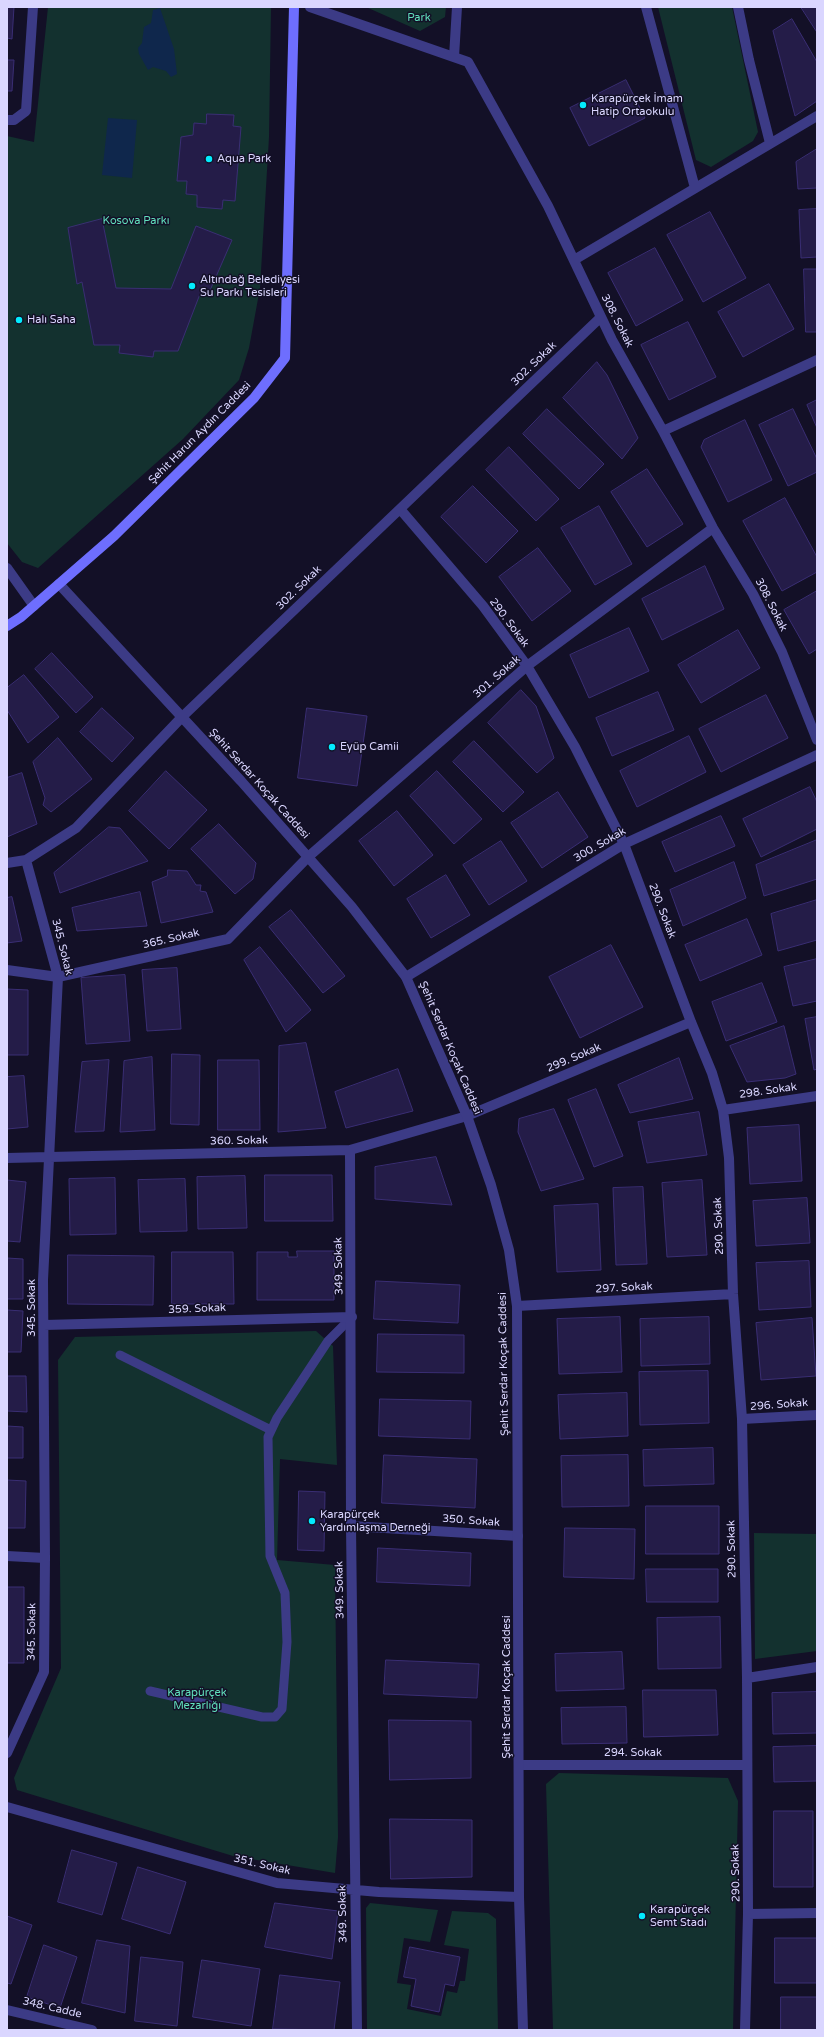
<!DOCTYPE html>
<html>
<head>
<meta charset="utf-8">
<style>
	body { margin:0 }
	#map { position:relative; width:824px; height:2037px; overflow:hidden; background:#131027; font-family:"Varela Round",sans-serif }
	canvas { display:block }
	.frame { position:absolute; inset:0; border:8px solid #dad6ff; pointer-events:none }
</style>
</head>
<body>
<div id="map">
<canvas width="824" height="2037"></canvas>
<div class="frame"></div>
</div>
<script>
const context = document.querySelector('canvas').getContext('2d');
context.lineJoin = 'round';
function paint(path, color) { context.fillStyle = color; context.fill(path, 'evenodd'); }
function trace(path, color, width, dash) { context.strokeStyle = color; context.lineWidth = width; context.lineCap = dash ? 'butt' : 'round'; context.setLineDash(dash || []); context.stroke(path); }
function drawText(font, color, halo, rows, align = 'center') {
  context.font = font + ' "Varela Round",sans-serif'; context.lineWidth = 3; context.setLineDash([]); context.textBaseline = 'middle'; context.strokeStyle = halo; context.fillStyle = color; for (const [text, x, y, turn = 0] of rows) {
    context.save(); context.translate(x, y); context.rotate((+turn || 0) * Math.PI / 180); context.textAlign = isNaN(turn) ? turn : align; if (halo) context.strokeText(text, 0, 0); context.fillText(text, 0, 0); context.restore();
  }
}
paint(new Path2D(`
	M48,7H271L269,137L260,288L249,348L239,380L183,439L38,568L22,562L7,543V136L34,142Z
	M366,7H446L445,17L420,31Z
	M658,7H732L758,132L753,141L711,167L696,160Z
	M316,1331L333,1346L337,1465L280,1459L277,1560L335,1565L338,1837L335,1873L233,1856L17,1790L14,1778L61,1668L58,1360L75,1337Z
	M754,1533L817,1534V1651L755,1659Z
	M559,1773L728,1778L738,1801L733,2030H553L546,1784Z
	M370,1903L438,1910L430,1942L404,1938L397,1983L411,1985L407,2009L441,2016L447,1991L457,1993L460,1981H465L469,1949L444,1945L452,1911L488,1913L496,1919L498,2030H367L366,1908Z`), '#13312f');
paint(new Path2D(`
	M160,8L174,49L177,74L171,77L166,71L153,67L148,70L139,54L138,48L142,43L144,27L151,23L153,10Z
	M108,118L137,120L132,178L102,175Z`), '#0f274c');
const building = new Path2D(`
	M7,7H14L12,39L7,38Z
	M801,7H817V32Z
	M792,19L817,62V101L795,116L773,31Z
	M7,60H14L12,91H7Z
	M626,80L645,118L589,146L570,108Z
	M207,114L234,115L233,126L241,127L235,201L223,200L222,209L197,207V195L186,194L187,181H177L181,137L193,135L194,123L206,124Z
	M817,149V188L798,189L796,162Z
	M817,209V257L801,258L799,210Z
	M710,212L746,278L703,302L667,235Z
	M102,219L116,288L171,289L196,226L232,240L208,295L200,294L178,351H154L153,357L119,353L120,345H94L82,282L77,284L68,228Z
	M655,248L683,300L636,326L608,273Z
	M804,269H817V332H806Z
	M769,284L794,329L743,357L718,312Z
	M688,322L716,377L669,400L641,345Z
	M597,362L607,375L638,438L622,459L563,398Z
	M817,400V428L807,405Z
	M547,409L604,464L579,489L523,434Z
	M793,409L817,459V472L788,486L759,425Z
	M745,420L772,480L728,502L701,447L704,440Z
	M509,447L559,499L536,521L486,470Z
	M647,469L683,524L647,547L611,492Z
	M473,486L518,531L486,563L441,517Z
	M785,498L817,557V572L782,591L743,521Z
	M599,506L632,564L595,585L561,528Z
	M538,548L571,591L532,621L499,577Z
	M705,566L724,609L662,640L642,599Z
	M817,591V649L809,654L784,610Z
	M629,628L649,671L589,698L570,655Z
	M738,630L760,668L701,703L678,665Z
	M52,653L93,697L76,713L35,669Z
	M24,675L59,717L28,743L7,710V688Z
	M521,690L536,706L554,758L537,773L488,723Z
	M658,692L674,730L612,756L596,718Z
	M766,695L788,738L721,772L699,729Z
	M102,708L134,738L112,762L80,732Z
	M307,708L367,716L357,786L298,778Z
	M689,736L706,772L637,807L620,771Z
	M58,738L92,779L51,812L43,805L45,798L33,762Z
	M474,741L524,792L503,812L453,762Z
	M166,771L207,810L169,849L129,811Z
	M437,771L482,819L454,844L410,796Z
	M22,773L37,824L7,837V778Z
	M810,787L817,802V829L761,857L743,819Z
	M558,792L588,837L542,868L511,823Z
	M397,811L433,855L394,886L359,841Z
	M721,816L735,846L675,872L662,842Z
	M219,824L256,863L253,879L235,894L191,849Z
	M109,827L120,828L148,861L60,893L54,873Z
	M817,840V879L764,896L756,865Z
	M501,841L527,881L489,905L463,865Z
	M734,862L746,898L683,926L670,890Z
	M168,870L187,871L196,885H201L200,891L206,892L213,912L161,923L152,882L167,876Z
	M446,875L470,915L431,938L407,899Z
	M140,892L147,926L77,931L72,908Z
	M12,897L22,941L7,943V898Z
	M817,900V940L778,951L771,914Z
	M291,910L345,976L323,993L269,927Z
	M747,919L762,955L700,981L685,945Z
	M611,945L643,1007L580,1038L549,977Z
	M260,947L311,1010L286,1032L244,960Z
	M817,959V1001L793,1006L784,967Z
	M177,968L181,1029L147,1031L142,970Z
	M125,975L130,1041L86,1044L81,978Z
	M762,983L777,1022L726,1041L712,1002Z
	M7,989L28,990V1055H7Z
	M817,1017V1069L814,1070L805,1019Z
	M784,1026L796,1074L785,1078L747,1082L730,1046Z
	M306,1043L326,1128L278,1132L279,1046Z
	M172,1054L200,1055L199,1125L171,1124Z
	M152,1057L155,1130L120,1132L124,1061Z
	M679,1058L693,1099L630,1113L618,1085Z
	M109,1060L104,1131L75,1132L82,1062Z
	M218,1060H259L260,1130H218Z
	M398,1069L413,1111L346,1128L335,1092Z
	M24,1076L28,1127L7,1129V1077Z
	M596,1089L623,1156L594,1167L568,1100Z
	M554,1109L584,1179L541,1191L518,1132L519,1119Z
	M699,1112L707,1155L647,1163L638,1122Z
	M799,1125L802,1181L750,1184L747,1128Z
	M436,1157L452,1205L375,1199V1167Z
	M265,1175H332L333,1221H265Z
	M245,1176L247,1228L198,1229L197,1177Z
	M115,1178L116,1234L70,1235L69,1179Z
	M185,1179L187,1231L140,1232L138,1180Z
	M7,1180L26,1182L20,1242L7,1241Z
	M702,1180L707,1255L667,1257L662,1183Z
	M643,1187L647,1264L616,1265L613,1188Z
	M807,1198L810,1243L756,1246L753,1201Z
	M598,1204L601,1270L557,1272L554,1206Z
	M297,1251H334V1300H257V1252H288V1257H297Z
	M172,1252H233L234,1304H172Z
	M68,1255L154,1256L153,1305L68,1304Z
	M7,1258L23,1259V1299H7Z
	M809,1261L811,1307L759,1310L756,1263Z
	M376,1281L460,1285L458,1323L374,1319Z
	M7,1310L23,1311L21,1352H7Z
	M620,1317L622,1372L559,1374L557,1319Z
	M709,1317L710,1364L641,1366L640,1319Z
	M812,1318L816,1376L761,1380L756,1323Z
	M378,1334L464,1335V1373L377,1372Z
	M708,1371L709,1423L640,1425L639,1372Z
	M7,1376H26L27,1412L7,1411Z
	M627,1393L628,1436L560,1439L558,1395Z
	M380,1399L471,1401L470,1439L379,1436Z
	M7,1426L23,1427V1458H7Z
	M713,1448L714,1484L644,1486L643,1450Z
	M384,1455L477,1459L475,1508L382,1503Z
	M628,1455L629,1506L562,1507L561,1456Z
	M7,1480L26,1481L25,1528H7Z
	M299,1491L325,1492L324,1551L298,1550Z
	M646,1506H719V1554H646Z
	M565,1528L635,1529L634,1579L564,1577Z
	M378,1548L471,1553L470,1586L377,1582Z
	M646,1569H718V1602H647Z
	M7,1587H24V1663H7Z
	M720,1617L721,1668L658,1669L657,1618Z
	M622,1652L624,1689L556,1691L555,1654Z
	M386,1660L479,1664L477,1698L384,1694Z
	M643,1690H716L718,1735L644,1737Z
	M817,1692V1733L773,1734L772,1693Z
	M626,1707L627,1743L562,1744L561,1708Z
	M389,1720L471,1721V1778L390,1780Z
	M817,1746V1781L774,1782L773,1747Z
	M774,1811H813V1887H774Z
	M390,1819L472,1820V1877L391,1879Z
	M72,1850L117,1863L102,1915L58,1902Z
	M138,1867L186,1882L170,1934L122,1919Z
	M275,1903L338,1911L332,1959L265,1947Z
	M7,1916L32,1925L11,1984L7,1983Z
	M775,1938H817V1983H775Z
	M97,1940L130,1946L125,2013L82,2003Z
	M44,1945L77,1957L60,2008L27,1997Z
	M410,1947L460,1957L454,1986L445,1984L439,2012L411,2006L416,1979L404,1977Z
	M141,1957L183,1962L177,2026L135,2021Z
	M202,1960L260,1969L251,2026L193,2017Z
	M280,1975L340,1982L334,2030L273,2029Z
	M781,1997H817V2030H781Z`);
paint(building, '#241c48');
trace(building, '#3a2e74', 1);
trace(new Path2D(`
	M120,1355L271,1430
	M150,1691L262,1717H275L282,1709L287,1642L285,1593L270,1556L268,1437L277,1418L328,1341L352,1317`), '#3c3b86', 9);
trace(new Path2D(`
	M310,7L468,62L548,206L612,340L663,431L713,528L753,594L782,652L817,740
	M646,7L695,188
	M738,7L749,60L770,143
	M454,57L457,7
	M7,120H14L26,111L33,7
	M574,260L817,116
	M663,431L817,360
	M400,509L483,606L527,666L575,747L624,844L691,1022L712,1073L723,1110L729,1158L733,1294L742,1419L747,1678L748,1914L745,2030
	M7,568L34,606
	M7,863L26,860L76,828L182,717L601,317
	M7,970L58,977L228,939L308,857L527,666L713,528
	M406,977L624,844L817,755
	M723,1110L817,1096
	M350,1150L351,1526L357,2030
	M7,1158L350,1150L467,1116L691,1022
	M517,1306L733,1294
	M44,1325L352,1317
	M742,1419L817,1415
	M351,1526L518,1536
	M7,1556L45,1558
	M747,1678L817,1667
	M7,1753L44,1672L45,1558L43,1280L58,977L26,860
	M519,1765H746
	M7,1807L277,1883L379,1892L519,1897
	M748,1914L817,1913`), '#3c3b86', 10);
trace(new Path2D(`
	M59,584L241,781L352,907L406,977L467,1116L491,1185L509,1250L517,1306L519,1897L523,2030
	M7,2010L92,2030`), '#3c3b86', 10);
trace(new Path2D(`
	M7,626L21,617L114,536L254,398L285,358L294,7`), '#6e6efe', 10);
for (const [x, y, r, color] of [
	[583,105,4,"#03ebfe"],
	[209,159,4,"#03ebfe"],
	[192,286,4,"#03ebfe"],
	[19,320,4,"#03ebfe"],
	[332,747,4,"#03ebfe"],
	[312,1521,4,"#03ebfe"],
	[642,1916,4,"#03ebfe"]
]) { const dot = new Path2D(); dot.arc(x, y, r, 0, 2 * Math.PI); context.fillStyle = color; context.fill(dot); trace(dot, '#131027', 1.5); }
drawText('11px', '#61e0bd', '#131027', [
	["Park",419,18],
	["Kosova Parkı",136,221],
	["Karapürçek",197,1693],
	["Mezarlığı",197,1706]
]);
drawText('11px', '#dad6ff', '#131027', [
	["Karapürçek İmam",591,99],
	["Hatip Ortaokulu",591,112],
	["Aqua Park",217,159],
	["Altındağ Belediyesi",200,280],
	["Su Parkı Tesisleri",200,293],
	["Halı Saha",27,320],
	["Eyüp Camii",340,747],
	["Karapürçek",320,1515],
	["Yardımlaşma Derneği",320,1528],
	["Karapürçek",650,1910],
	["Semt Stadı",650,1923]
], 'left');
drawText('11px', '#dad6ff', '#131027', [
	["308. Sokak",617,321,63],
	["302. Sokak",534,364,-44],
	["Şehit Harun Aydın Caddesi",200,433,-45],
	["302. Sokak",299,588,-44],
	["308. Sokak",771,605,63],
	["290. Sokak",509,623,53],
	["301. Sokak",497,677,-41],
	["Şehit Serdar Koçak Caddesi",259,784,48],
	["300. Sokak",600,845,-30],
	["290. Sokak",662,911,69],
	["365. Sokak",171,939,-13],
	["345. Sokak",62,947,76],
	["Şehit Serdar Koçak Caddesi",450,1048,67],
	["299. Sokak",574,1058,-23],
	["298. Sokak",768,1091,-8],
	["360. Sokak",239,1141,-1],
	["290. Sokak",719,1226,-92],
	["349. Sokak",339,1266,-91],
	["297. Sokak",624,1288,-3],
	["345. Sokak",32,1308,-90],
	["359. Sokak",197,1309,-2],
	["Şehit Serdar Koçak Caddesi",504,1364,-91],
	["296. Sokak",779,1405,-4],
	["350. Sokak",471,1521,4],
	["290. Sokak",732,1549,-91],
	["349. Sokak",340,1590,-91],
	["345. Sokak",32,1632,-89],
	["Şehit Serdar Koçak Caddesi",507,1687,-90],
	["294. Sokak",633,1753],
	["351. Sokak",262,1865,13],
	["290. Sokak",736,1873,-91],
	["349. Sokak",343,1914,-91],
	["348. Cadde",52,2008,13]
]);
</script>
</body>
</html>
